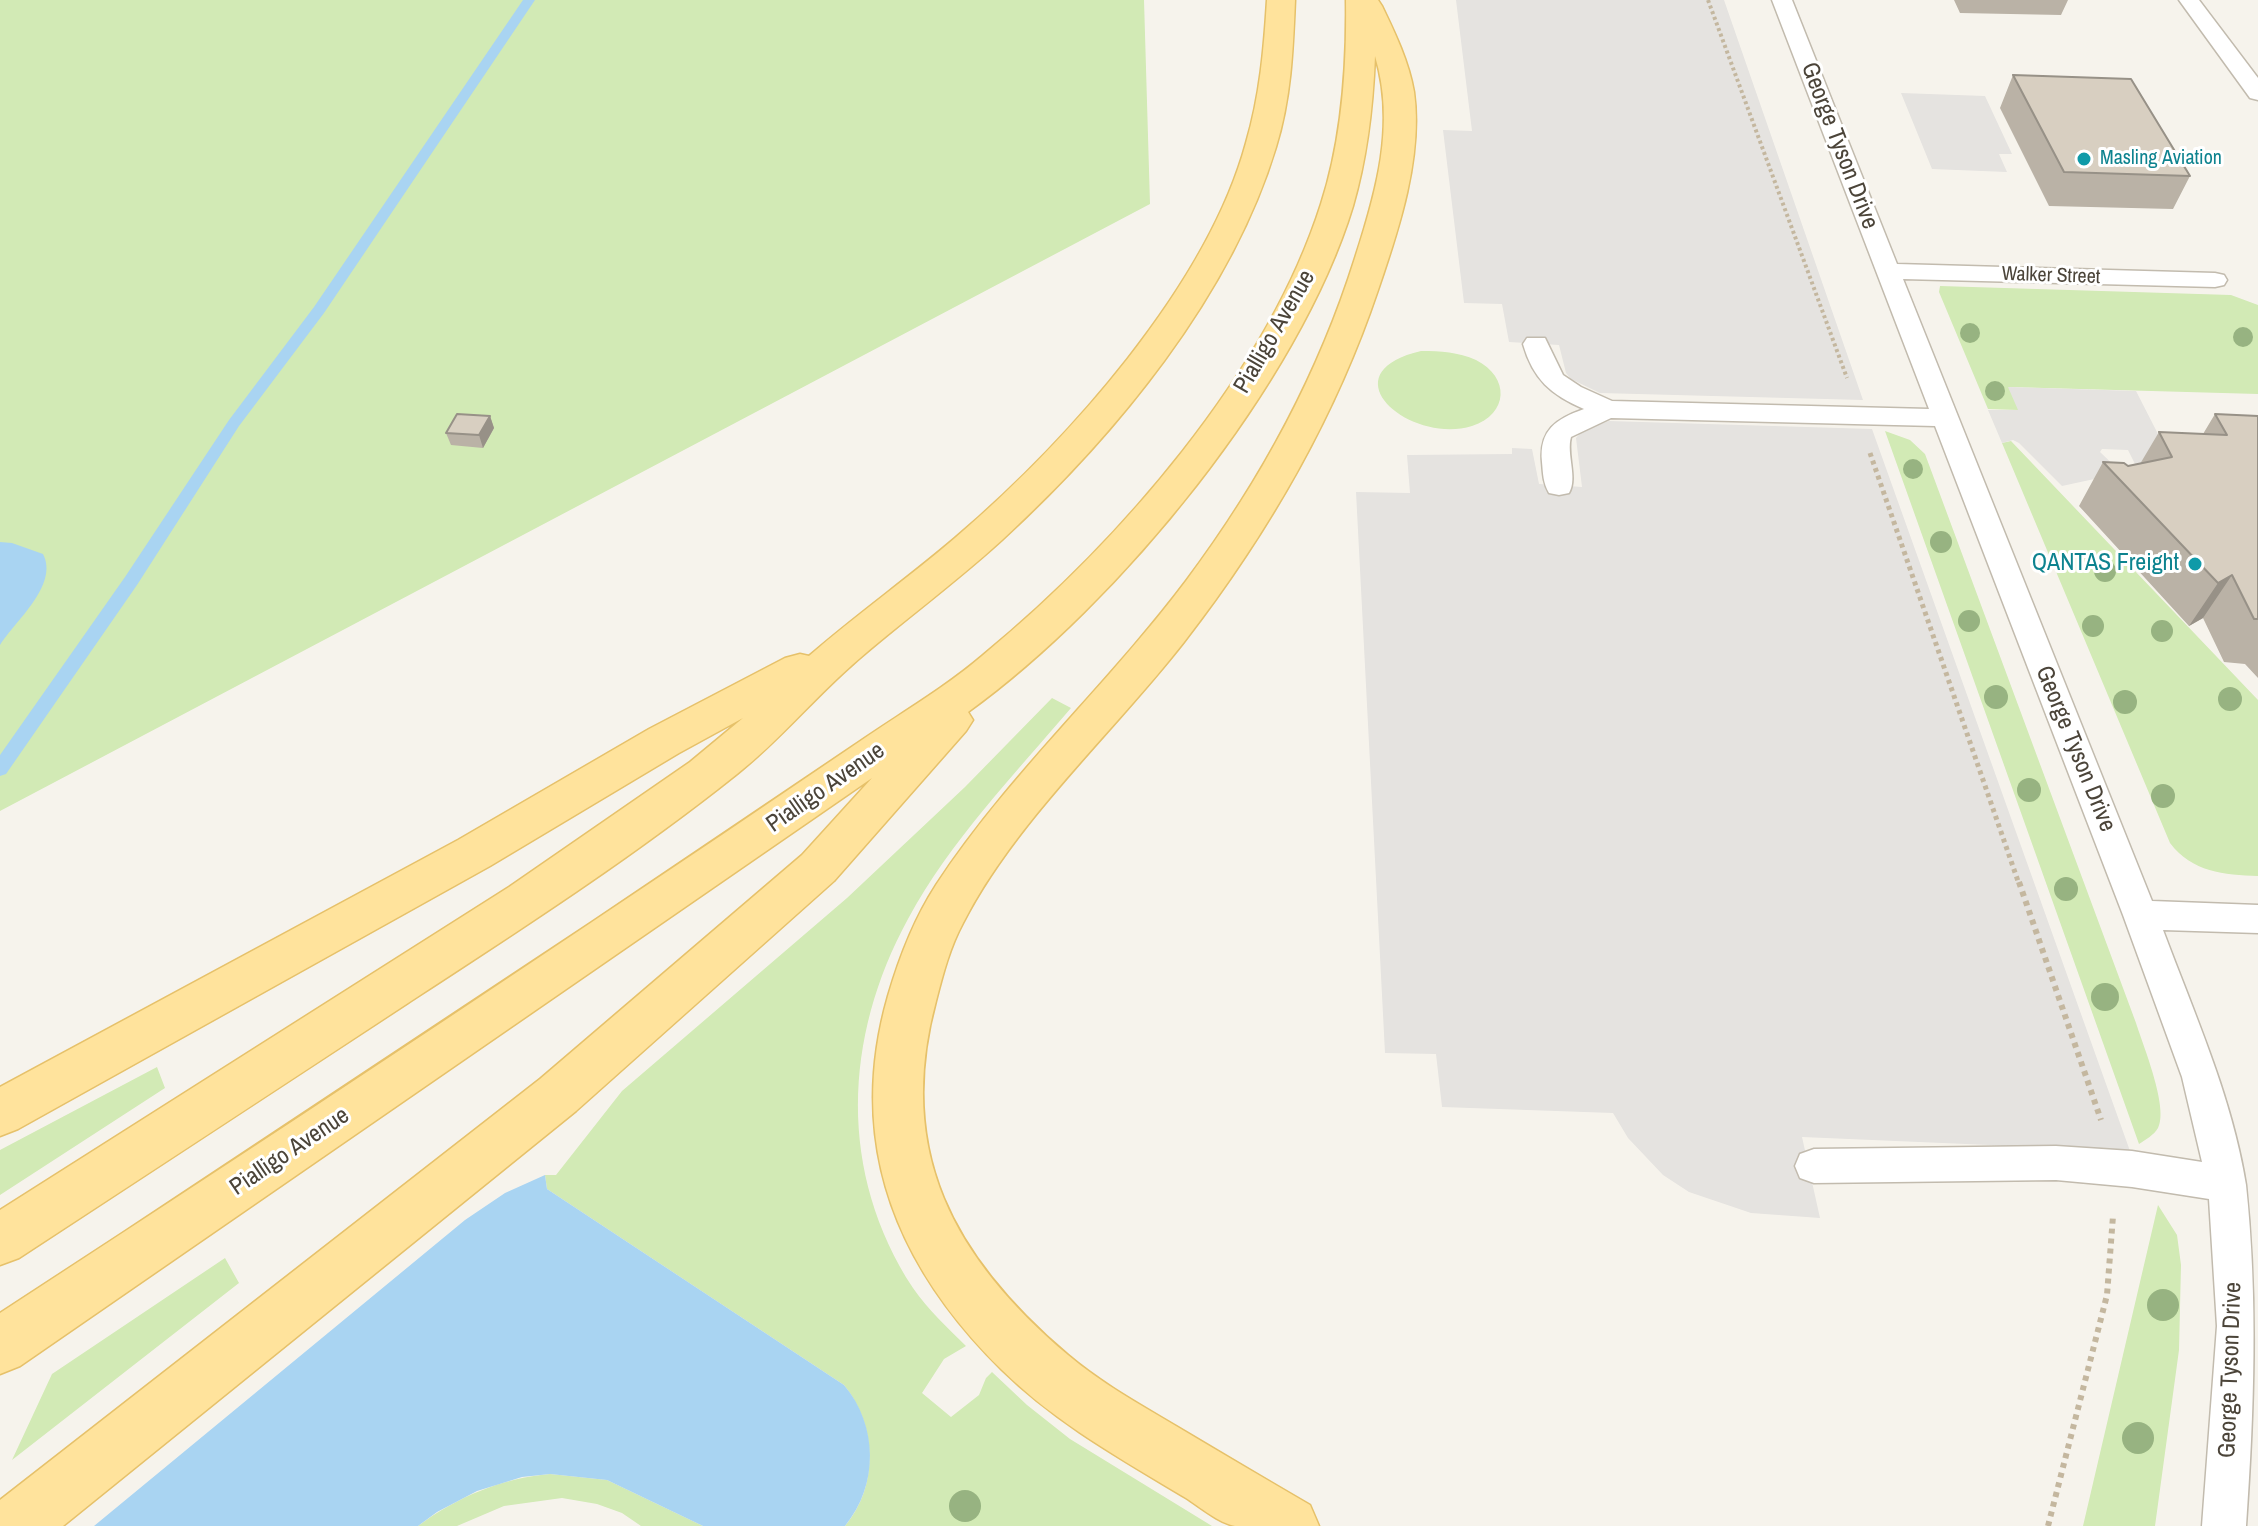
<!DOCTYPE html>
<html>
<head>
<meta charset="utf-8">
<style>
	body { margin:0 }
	canvas { display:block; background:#f6f3ec }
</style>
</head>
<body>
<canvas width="2258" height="1526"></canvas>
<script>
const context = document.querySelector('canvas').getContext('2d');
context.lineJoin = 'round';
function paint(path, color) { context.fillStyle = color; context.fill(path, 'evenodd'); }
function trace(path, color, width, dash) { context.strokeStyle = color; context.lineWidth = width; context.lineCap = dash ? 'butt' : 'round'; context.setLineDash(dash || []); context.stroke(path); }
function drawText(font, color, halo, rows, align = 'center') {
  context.font = font + ' "Archivo Narrow",sans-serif'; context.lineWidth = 6; context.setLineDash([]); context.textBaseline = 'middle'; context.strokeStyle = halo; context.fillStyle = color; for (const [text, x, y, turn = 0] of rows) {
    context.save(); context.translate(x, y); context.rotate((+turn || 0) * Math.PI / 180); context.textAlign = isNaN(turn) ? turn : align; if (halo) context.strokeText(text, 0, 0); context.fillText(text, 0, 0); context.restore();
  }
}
paint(new Path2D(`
	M0,0H1144L1150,204L0,811Z
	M1940,286L2231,295L2258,305V394L2009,387L2019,410L1988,409L1939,292Z
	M1421,351C1441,351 1458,352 1476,360C1510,377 1509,414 1472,426C1409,445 1326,373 1421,351Z
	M1885,431L1910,440L1925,454L2136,1023C2143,1045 2169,1108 2158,1128C2154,1135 2145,1140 2139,1144Z
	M2011,441L2258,700V876C2224,875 2192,872 2170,843L2002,443Z
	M1052,698L1071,708C1014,775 950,841 908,919C843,1038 838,1173 913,1288C928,1310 948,1328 966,1346L944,1359L922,1393L951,1417L979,1395L986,1378L992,1372L1027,1405L1070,1439L1212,1526H845C879,1486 877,1425 844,1385L547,1189L545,1175H556L622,1091L847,898L965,787Z
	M157,1067L165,1088L0,1195V1150Z
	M2158,1205L2177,1235L2181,1265L2179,1350L2155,1526H2083Z
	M225,1258L239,1283L12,1460L52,1374Z
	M550,1474L607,1480L703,1526H641L622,1513L597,1504L562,1498L504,1506L457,1526H418C457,1497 502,1478 550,1474Z`), '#d2eab5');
paint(new Path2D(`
	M1456,0H1724L1863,400L1600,393L1571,379L1566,373L1559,345L1509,342L1502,304L1464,303L1443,130L1472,131Z
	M1901,93L1985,96L2012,154H1999L2007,172L1932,169Z
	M2008,387L2136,391L2180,477L2141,476L2128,450L2102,449L2100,452L2122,473L2062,486L2019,443L2013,440L2002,443L1988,410H2018Z
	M1609,421L1872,429L2130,1151L1802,1137L1820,1218L1751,1213L1689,1192L1663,1175L1628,1138L1613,1113L1442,1107L1436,1054L1385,1053L1356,492L1410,493L1407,455L1512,454V448L1532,449L1539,484L1582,487L1576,438L1583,430Z`), '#e5e3e0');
paint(new Path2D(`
	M0,542L12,543L43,554C59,585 16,620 0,645Z
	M545,1175L547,1189L844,1385C878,1425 879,1485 845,1526H703L607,1480L550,1474L522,1477L477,1491L437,1512L418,1526H94L465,1220L505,1193Z`), '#a9d4f2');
paint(new Path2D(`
	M523,0H535L324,313L239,426L137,585L6,774L0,776V755L125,577L229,420L314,307Z`), '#a9d4f2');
const lane = new Path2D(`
	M1772,0H1792L1897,264L2215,273L2224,275L2227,280L2224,285L2215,287L1903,279L2152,901L2258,905V933L2163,930C2194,1013 2232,1097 2246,1185C2258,1298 2254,1413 2246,1526H2202L2217,1326L2209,1199L2132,1187L2056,1180L1814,1183L1800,1178L1795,1166L1800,1154L1814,1149L2056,1146L2132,1151L2202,1162L2182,1077L2123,915L1935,426L1611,418L1571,437C1566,454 1578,478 1569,493L1559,495L1549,493C1543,483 1543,473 1542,462C1539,430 1556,419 1584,409C1551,395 1533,379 1523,344L1527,338H1545L1563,375L1581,387L1612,401L1929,409Z
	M2179,0H2199L2258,78V100L2250,98Z`);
const primary = new Path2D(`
	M1267,0H1295C1293,50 1291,99 1276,147C1231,296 1115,436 1002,540C954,584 901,622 852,665C812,700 779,741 737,774C633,857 520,930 408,1003C279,1088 149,1173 19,1258L0,1265V1210L509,887L690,762L743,718L679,753L490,866L18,1129L0,1136V1087L458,840L649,729L785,658L800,654L809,656C856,615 907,579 955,538C1066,443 1207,287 1246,143C1260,95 1264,49 1267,0Z
	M1346,0H1378L1382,6C1395,33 1409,62 1414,92C1423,156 1399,229 1378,290C1335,418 1267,535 1184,642C1114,732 1015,821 963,923C950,947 943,974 936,1001C895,1152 954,1258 1068,1355C1101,1383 1139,1404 1176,1426C1220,1452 1265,1479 1310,1505L1319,1526C1293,1526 1260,1526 1235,1526C1219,1523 1200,1507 1186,1498C1121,1459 1056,1423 1002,1370C896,1266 846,1142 888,996C899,958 914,919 936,885C1008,775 1107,686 1186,581C1260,482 1318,376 1355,258C1376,193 1396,124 1375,56C1373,107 1367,158 1353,206C1299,384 1118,604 968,712L973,720L966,731L834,881L576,1111L63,1526H0V1500L540,1079L802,855L872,778L20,1366L0,1374V1313C198,1184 395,1054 592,922C679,864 766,805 853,746C896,716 942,690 982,656C1118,544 1267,374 1321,204C1342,139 1347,69 1346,0Z`);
trace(lane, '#c2bbae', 3);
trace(primary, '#e6c16a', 3);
trace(new Path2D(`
	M1708,0L1847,378`), '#c4b79f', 4, [3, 3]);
trace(new Path2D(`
	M1870,453L2019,884`), '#c4b79f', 5, [4, 4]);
trace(new Path2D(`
	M2019,882L2101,1120
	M2048,1526L2107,1295L2113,1216`), '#c4b79f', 6, [5, 5]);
paint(lane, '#fff');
paint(primary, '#ffe39c');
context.fillStyle = '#97b381';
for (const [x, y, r] of [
	[1970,333,10],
	[2243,337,10],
	[1995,391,10],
	[1913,469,10],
	[1941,542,11],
	[2105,571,11],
	[1969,621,11],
	[2093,626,11],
	[2162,631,11],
	[1996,697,12],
	[2230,699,12],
	[2125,702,12],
	[2029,790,12],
	[2163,796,12],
	[2066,889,12],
	[2105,997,14],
	[2163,1305,16],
	[2138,1438,16],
	[965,1506,16]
]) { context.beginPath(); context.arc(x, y, r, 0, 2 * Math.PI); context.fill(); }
paint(new Path2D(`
	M1954,0H2068L2061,15L1960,13Z
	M2013,75L2190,176L2173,209L2049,206L2000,108Z
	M2215,414L2258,416V678L2245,664L2224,662L2203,618L2189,626L2079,506L2103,462L2128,466L2140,464L2159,432L2203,434Z
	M490,416L494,428L483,448L451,445L446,433Z`), '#bab2a6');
paint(new Path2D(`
	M490,416L494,428L483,448L479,435Z
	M2232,575L2203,618L2189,626L2218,583Z`), '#979187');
const building = new Path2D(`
	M2013,75L2131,79L2190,176L2064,172Z
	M457,414L490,416L479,435L446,433Z
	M2215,414L2258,416V619H2254L2232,575L2218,583L2103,462L2124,463L2128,466L2172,457L2159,432L2227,435Z`);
paint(building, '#d8cfc1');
trace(building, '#979187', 2);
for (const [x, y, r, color] of [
	[2084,159,8,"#0f9aa8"],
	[2195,564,8,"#0f9aa8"]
]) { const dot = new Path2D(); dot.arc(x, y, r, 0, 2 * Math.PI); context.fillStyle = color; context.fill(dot); trace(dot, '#fff', 3); }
drawText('20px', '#0d838f', '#fff', [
	["Masling Aviation",2100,159]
], 'left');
drawText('20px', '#4b4439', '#fff', [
	["Walker Street",2051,276,2]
]);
drawText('24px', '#4b4439', '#fff', [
	["George Tyson Drive",1839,146,69],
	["Pialligo Avenue",1275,332,-60],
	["George Tyson Drive",2075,749,68],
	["Pialligo Avenue",826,788,-35],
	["Pialligo Avenue",290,1152,-34],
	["George Tyson Drive",2231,1370,-88]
]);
drawText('24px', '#0d838f', '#fff', [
	["QANTAS Freight",2179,564]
], 'right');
</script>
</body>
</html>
